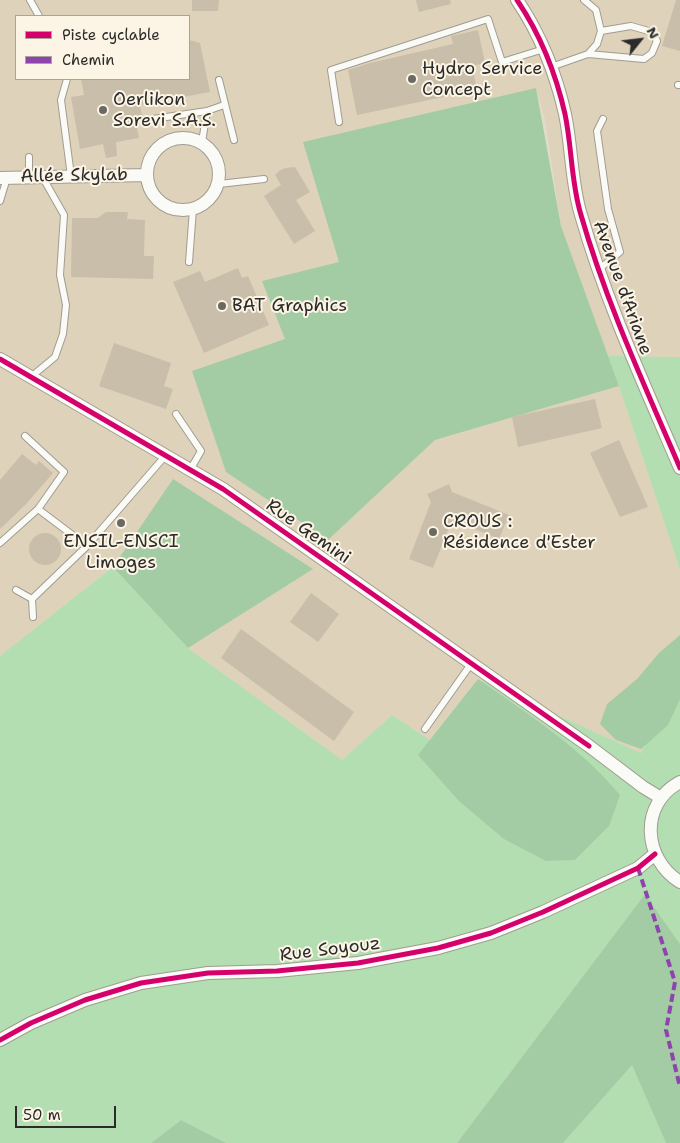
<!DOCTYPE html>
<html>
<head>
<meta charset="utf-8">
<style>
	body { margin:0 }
	#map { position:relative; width:680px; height:1143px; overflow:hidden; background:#e0dcc9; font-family:"Shantell Sans",sans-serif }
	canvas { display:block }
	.legend { position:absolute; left:15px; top:15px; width:175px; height:65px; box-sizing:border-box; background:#fcf5e5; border:1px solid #a8a49b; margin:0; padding:6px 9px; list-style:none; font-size:15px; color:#2b2b2b }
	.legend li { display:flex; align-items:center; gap:10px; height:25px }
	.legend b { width:25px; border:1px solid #a8a49b }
	.north { position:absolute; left:615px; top:15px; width:50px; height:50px; -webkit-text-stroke:4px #fcf5e5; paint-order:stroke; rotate:61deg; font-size:14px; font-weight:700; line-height:20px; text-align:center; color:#2b2b2b }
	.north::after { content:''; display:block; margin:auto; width:18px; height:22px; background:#2b2b2b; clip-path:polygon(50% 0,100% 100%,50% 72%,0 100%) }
	.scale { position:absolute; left:15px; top:1106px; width:101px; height:22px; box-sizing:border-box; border:2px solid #2b2b2b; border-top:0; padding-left:6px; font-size:15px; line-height:18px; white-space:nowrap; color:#2b2b2b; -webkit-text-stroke:4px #fcf5e5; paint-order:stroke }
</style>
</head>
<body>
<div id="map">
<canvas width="680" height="1143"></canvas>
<ul class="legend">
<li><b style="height:6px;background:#d6006c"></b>Piste cyclable</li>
<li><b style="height:6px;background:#8e44ad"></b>Chemin</li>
</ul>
<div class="north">N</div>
<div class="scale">50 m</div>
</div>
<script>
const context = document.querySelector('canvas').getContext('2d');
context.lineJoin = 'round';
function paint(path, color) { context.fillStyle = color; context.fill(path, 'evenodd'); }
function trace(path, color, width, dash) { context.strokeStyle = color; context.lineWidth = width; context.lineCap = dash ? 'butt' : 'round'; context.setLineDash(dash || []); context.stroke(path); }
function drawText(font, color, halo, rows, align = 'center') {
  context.font = font + ' "Shantell Sans",sans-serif'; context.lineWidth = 4; context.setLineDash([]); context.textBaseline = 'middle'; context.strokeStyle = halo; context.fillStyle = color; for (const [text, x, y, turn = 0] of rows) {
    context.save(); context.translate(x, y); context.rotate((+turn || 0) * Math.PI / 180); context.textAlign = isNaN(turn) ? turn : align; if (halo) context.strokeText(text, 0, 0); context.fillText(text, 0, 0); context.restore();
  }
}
paint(new Path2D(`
	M0,0H680V357L608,356L561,226L545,120L536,88L339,262L263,281L286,339L328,540L435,440L619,386L680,570V671L641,753L478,679L430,740L392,715L342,760L188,648L113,567L0,656ZM16,16H189V79H16Z`), '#dfd2bb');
paint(new Path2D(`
	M608,356L680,357V570L619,386Z
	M113,567L188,648L342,760L392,715L430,740L478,679L641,753L680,671V944L645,894L457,1143H226L181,1120L151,1143H0V656Z
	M632,1064L666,1143H563Z`), '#b2deb2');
paint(new Path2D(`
	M536,88L561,226L619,386L435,440L328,540L226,472L192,371L285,339L262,281L339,262L303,142Z
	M173,479L313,569L188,648L113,567Z
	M680,635V699L668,725L641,749L616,740L600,724L607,704L637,679L659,653Z
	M478,679C528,714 580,747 620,795L609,826L575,860L546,861L504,839L459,801L418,755Z
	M645,894L680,944V1143H666L632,1065L563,1143H457Z
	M181,1120L226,1143H151Z`), '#a4cca4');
paint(new Path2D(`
	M192,0H219L218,11H192Z
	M416,0H450L451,4L419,12Z
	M676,0H680V51L662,46Z
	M478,30L485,63L472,66L477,90L357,115L348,70L370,63L453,44L451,36Z
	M189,40L200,43L210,92L140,105L143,122L136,123L139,138L116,142L117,156L106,158L103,144L80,149L71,97L84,95L81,79H189Z
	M295,167L310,192L296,200L315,231L294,244L264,196L281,185L275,175L279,171L285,168Z
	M106,212H128L127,219L145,220L144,256H154L153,279L71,277L72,218H98Z
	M238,268L242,278L248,276L269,325L204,353L173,282L200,271L205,282Z
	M114,343L171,363L164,386L173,389L166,409L99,386Z
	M595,399L602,428L518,447L512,417Z
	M619,440L648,507L620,517L590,453Z
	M22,454L36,465L39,461L53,473L26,504L0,529V480Z
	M449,484L452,492L509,515L499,539L452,520L433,568L409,559L431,502L427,494Z
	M29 549a16 16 0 1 1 32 0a16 16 0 1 1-32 0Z
	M311,593L339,614L318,642L290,622Z
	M241,629L354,712L334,741L221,658Z`), '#c9bea9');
const service = new Path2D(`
	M30,0L39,16
	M588,54L644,59L652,53L657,41L652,32L631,26L601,31
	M551,67L588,54L597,44L601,31L596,10L584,0
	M67,79L61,100L71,176
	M219,80L234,140
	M678,85H680
	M153,119L207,111
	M339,122L331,70L488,19L502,62L544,49
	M202,142L207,111L224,105
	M29,177V157
	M219,184L264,179
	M0,201L7,178
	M189,262L193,209
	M598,270L620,252L608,209L597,131L603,119
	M32,376L55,357L63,334L66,305L60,275L64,215L43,178
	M176,414L201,451L190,470
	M25,436L64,472L38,509
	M0,543L38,509L87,546
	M16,590L32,599
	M33,617L32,599L87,546L166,455
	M425,729L471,664`);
const minor = new Path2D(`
	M517,0C540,34 556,74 565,114C572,147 571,183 581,215C606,302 644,384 680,468
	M147 174a36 36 0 1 1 72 0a36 36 0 1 1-72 0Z
	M0,178L147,175
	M0,359L223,489L589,746L643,787L661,798
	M680,782C639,804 643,859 680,882
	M0,1040L31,1023L85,1000L141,983L208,973L277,971L358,963L438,948L491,933L543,912L638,868L655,854`);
trace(service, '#9f9c91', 8);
trace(minor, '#9f9c91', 14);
trace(service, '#fafaf7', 6);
trace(minor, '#fafaf7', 12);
trace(new Path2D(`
	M638,868L675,982L666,1030L680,1087`), '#8e44ad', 4, [8, 4]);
trace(new Path2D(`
	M517,0C540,34 556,74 565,114C572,147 571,183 581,215C606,302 644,384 680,468
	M0,359L223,489L589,746
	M0,1040L31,1023L85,1000L141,983L208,973L277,971L358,963L438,948L491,933L543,912L638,868L655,854`), '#d6006c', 5);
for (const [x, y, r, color] of [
	[412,79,5,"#6a6962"],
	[103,110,5,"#6a6962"],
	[222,306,5,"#6a6962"],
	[121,523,5,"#6a6962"],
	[433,532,5,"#6a6962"]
]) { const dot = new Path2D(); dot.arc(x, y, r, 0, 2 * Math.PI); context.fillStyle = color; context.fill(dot); trace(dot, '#fcf5e5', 2); }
drawText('18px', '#2b2b2b', '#fcf5e5', [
	["Hydro Service",422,69],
	["Concept",422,90],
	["Oerlikon",113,100],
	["Sorevi S.A.S.",113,121],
	["BAT Graphics",232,306],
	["CROUS :",443,522],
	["Résidence d'Ester",443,543],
	["ENSIL-ENSCI",121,542,"center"],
	["Limoges",121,563,"center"]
], 'left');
drawText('18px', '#2b2b2b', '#fcf5e5', [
	["Allée Skylab",74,176,-1],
	["Avenue d'Ariane",622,288,70],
	["Rue Gemini",308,532,35],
	["Rue Soyouz",330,950,-7]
]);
</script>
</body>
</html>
